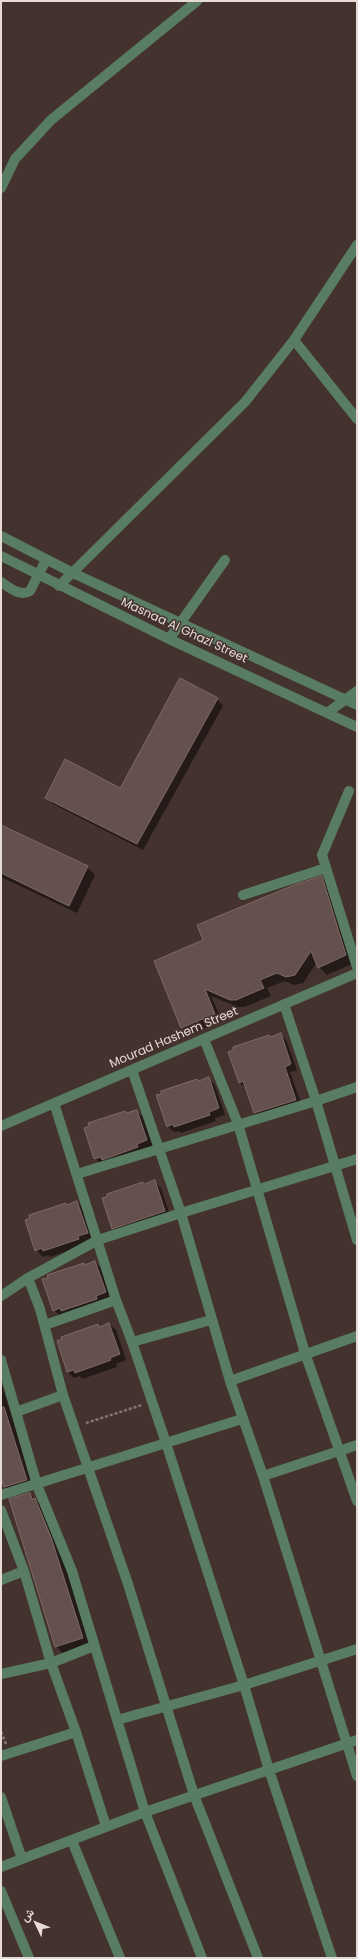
<!DOCTYPE html>
<html>
<head>
<meta charset="utf-8">
<style>
	body { margin:0 }
	#map { position:relative; width:358px; height:1959px; overflow:hidden; background:#44322e; font-family:Poppins,Vazirmatn,sans-serif }
	canvas { display:block }
	.frame { position:absolute; inset:0; border:2px solid #e7dbd8; pointer-events:none }
	.north { position:absolute; left:16px; top:1903px; width:40px; height:40px; -webkit-text-stroke:3px #44322e; paint-order:stroke; rotate:313deg; font-size:11px; font-weight:700; line-height:16px; text-align:center; color:#e7dbd8 }
	.north::after { content:''; display:block; margin:auto; width:14px; height:18px; background:#e7dbd8; clip-path:polygon(50% 0,100% 100%,50% 72%,0 100%) }
</style>
</head>
<body>
<div id="map">
<canvas width="358" height="1959"></canvas>
<div class="frame"></div>
<div class="north">ش</div>
</div>
<script>
const context = document.querySelector('canvas').getContext('2d');
context.lineJoin = 'round';
function paint(path, color) { context.fillStyle = color; context.fill(path, 'evenodd'); }
function trace(path, color, width, dash) { context.strokeStyle = color; context.lineWidth = width; context.lineCap = dash ? 'butt' : 'round'; context.setLineDash(dash || []); context.stroke(path); }
function drawText(font, color, halo, rows, align = 'center') {
  context.font = font + ' Poppins,sans-serif'; context.lineWidth = 3; context.setLineDash([]); context.textBaseline = 'middle'; context.strokeStyle = halo; context.fillStyle = color; for (const [text, x, y, turn = 0] of rows) {
    context.save(); context.translate(x, y); context.rotate((+turn || 0) * Math.PI / 180); context.textAlign = isNaN(turn) ? turn : align; if (halo) context.strokeText(text, 0, 0); context.fillText(text, 0, 0); context.restore();
  }
}
paint(new Path2D(`
	M217,699L223,706L143,850L53,804L46,797L121,789Z
	M1,826L87,867L95,875L77,913L1,877Z
	M322,877L329,885L354,963L327,975L319,967L317,962L303,983L294,985L285,981L267,988L271,996L244,1007H238L211,996L222,1021L190,1035L182,1027L204,941Z
	M281,1035L286,1040L297,1070L290,1072L302,1106L260,1119L254,1113L246,1088L239,1082L271,1038Z
	M208,1078L215,1085L225,1115L215,1118L216,1121L181,1133L179,1131L174,1132L167,1126L199,1082Z
	M136,1111L143,1117L153,1147L102,1165L95,1158L127,1114Z
	M154,1181L161,1188L171,1218L119,1234L113,1228L143,1183L145,1185Z
	M77,1202L84,1209L94,1239L85,1245L50,1257L48,1255L43,1257L36,1250L67,1206Z
	M95,1262L102,1269L112,1299L60,1316L54,1310L83,1264L85,1266Z
	M109,1324L116,1330L126,1360L116,1364L117,1367L82,1379L80,1376L74,1378L68,1372L63,1340Z
	M1,1382L34,1488L13,1495L5,1487L1,1475Z
	M30,1494L43,1507L59,1546L90,1646L64,1655L56,1646Z`), '#0007');
const building = new Path2D(`
	M180,678L218,698L137,844L45,798L65,759L120,788Z
	M1,825L88,866L69,906L1,873Z
	M322,876L346,955L318,968L311,951L295,975L286,977L277,973L260,980L264,988L236,1000H230L205,989L215,1014L181,1028L154,961L203,940L197,925L294,885Z
	M281,1033L291,1064L285,1067L296,1100L254,1113L243,1081L239,1083L228,1052L233,1050V1047L269,1035L270,1037Z
	M209,1077L219,1108L209,1112L210,1115L174,1127L173,1124L167,1127L156,1095L161,1094V1091L197,1079L198,1081Z
	M137,1110L147,1140L137,1144L138,1147L102,1160L101,1157L94,1159L84,1128L89,1126L88,1123L125,1111L126,1113Z
	M155,1180L165,1211L112,1229L102,1198L107,1197V1194L143,1182L144,1184Z
	M77,1201L88,1233L78,1236L79,1239L43,1251L42,1248L35,1251L25,1220L30,1218L29,1215L66,1203L67,1205Z
	M95,1261L106,1292L96,1296L97,1299L61,1311L60,1308L53,1311L42,1279L48,1278L47,1275L84,1263V1265Z
	M109,1323L120,1354L110,1358L111,1360L75,1373L74,1370L67,1372L57,1341L62,1339L61,1337L98,1324L99,1327Z
	M1,1407H4L27,1480L4,1487L1,1478Z
	M30,1493L32,1499L35,1498L51,1537L83,1638L55,1647L9,1499Z`);
paint(building, '#64504d');
trace(building, '#7e6966', 1);
trace(new Path2D(`
	M86,1423L142,1405
	M1,1732L6,1744`), '#867672', 2.5, [3, 2]);
trace(new Path2D(`
	M1,188L15,159L51,120L197,1
	M294,340L357,419
	M1,536L73,573L357,705
	M1,556L169,639L357,727
	M1,582C10,588 20,597 30,591L46,560
	M59,586L245,402L294,340L357,245
	M169,639L225,560
	M327,713L357,691
	M349,791L322,855L357,967
	M243,895L326,868
	M284,1004L316,1101L357,1240
	M204,1039L238,1124L305,1353L357,1501
	M132,1070L181,1213L230,1381L263,1476L357,1776
	M54,1103L116,1300L132,1342L166,1443L244,1685L269,1770L332,1958
	M1,1126L357,973
	M77,1174L316,1101L357,1087
	M28,1278L40,1309L63,1395L128,1584L194,1795L258,1958
	M1,1296L28,1278L98,1240L181,1213L357,1159
	M45,1325L116,1300
	M132,1342L211,1320
	M1,1360L37,1485L72,1571L145,1812L202,1958
	M230,1381L357,1336
	M16,1412L63,1395
	M263,1476L357,1445
	M1,1495L242,1419
	M1,1510L24,1571L51,1663L76,1732L106,1826
	M1,1580L24,1571
	M1,1674L51,1663L94,1646
	M117,1720L244,1685L357,1649
	M1,1756L76,1732
	M1,1797L22,1859
	M72,1841L120,1958
	M1,1867L145,1812L357,1740
	M1,1891L29,1958`), '#587d62', 10);
drawText('12px', '#e7dbd8', '#44322e', [
	["Masnaa Al Ghazl Street",184,631,25],
	["Mourad Hashem Street",174,1038,-23]
]);
</script>
</body>
</html>
